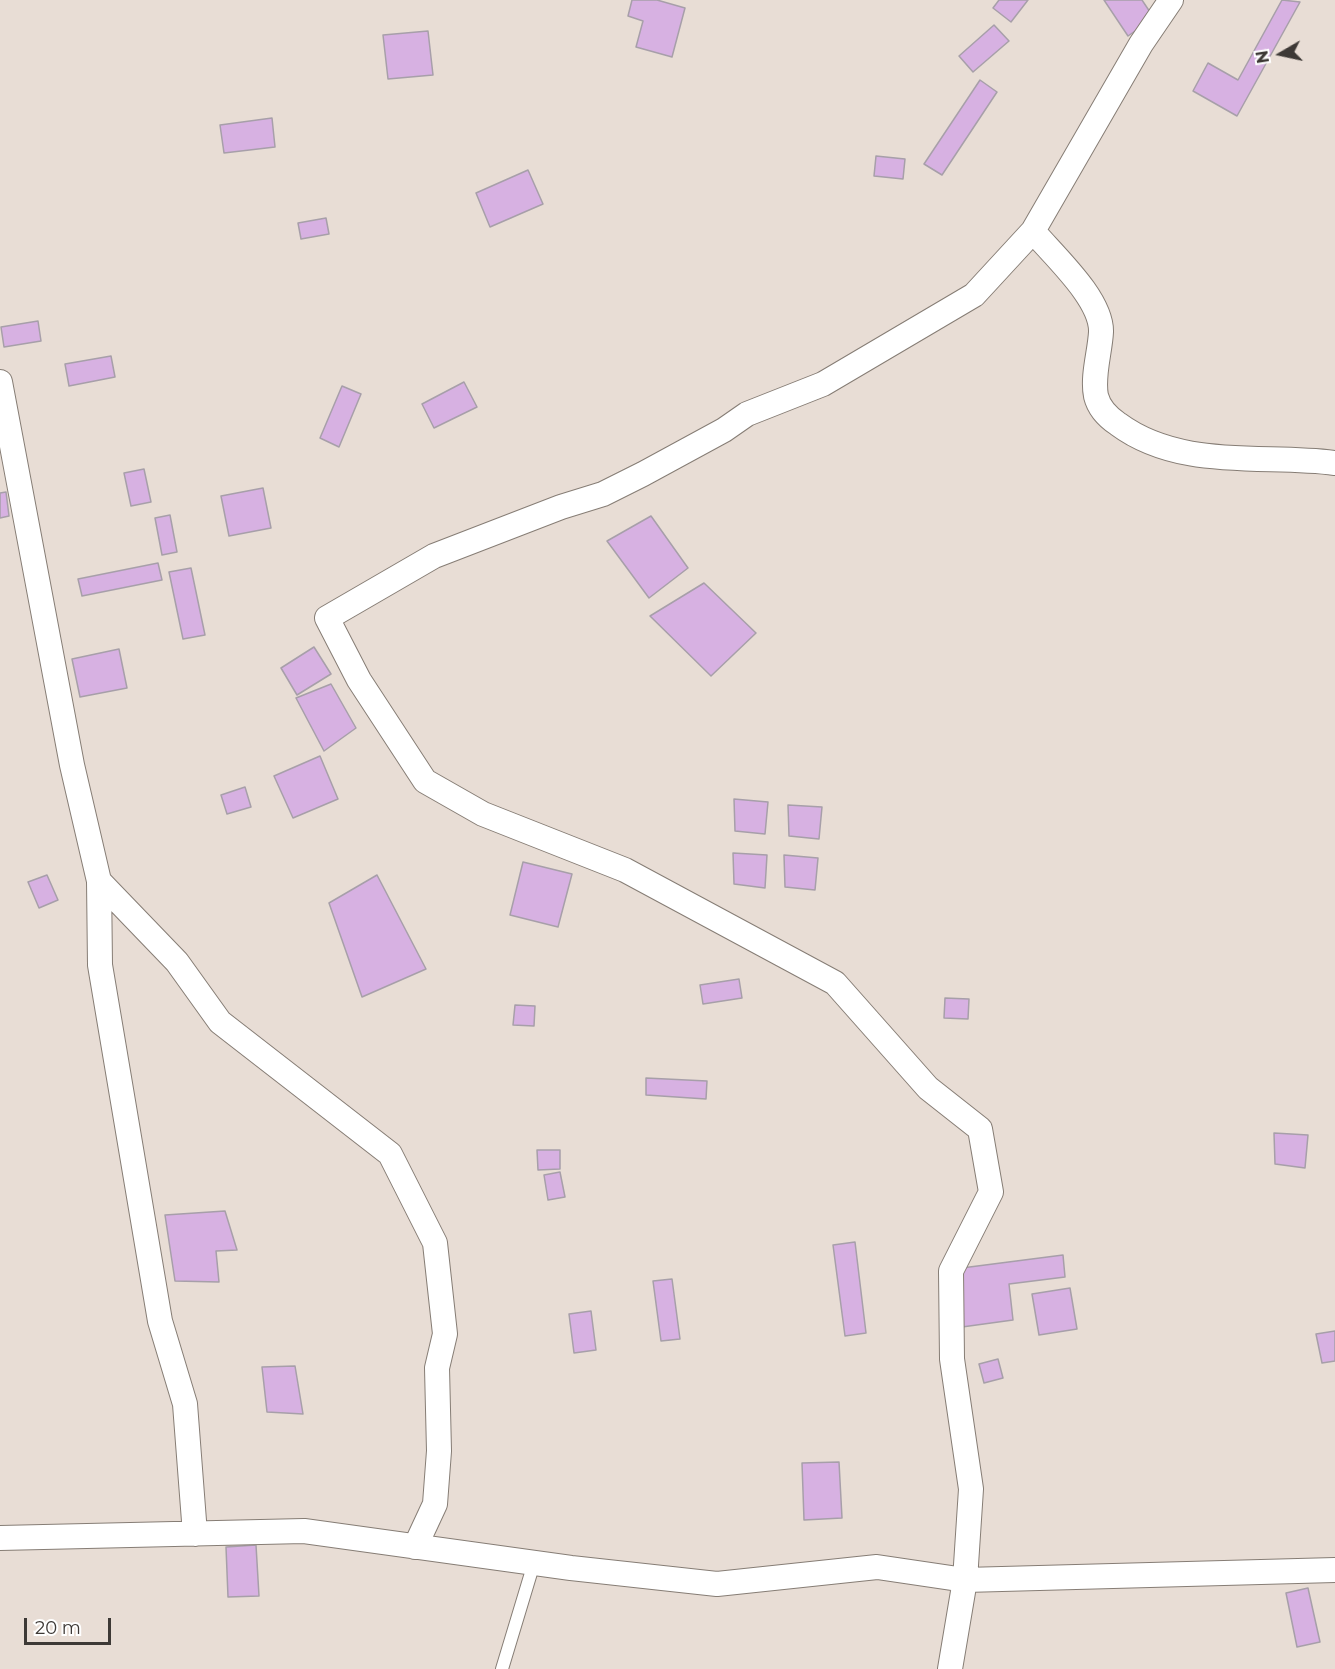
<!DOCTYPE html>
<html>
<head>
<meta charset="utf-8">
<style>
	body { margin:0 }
	#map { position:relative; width:1335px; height:1669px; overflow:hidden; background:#e8ddd5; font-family:Montserrat,sans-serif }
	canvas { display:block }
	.north { position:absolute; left:1251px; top:24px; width:60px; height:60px; -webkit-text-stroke:4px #fff; paint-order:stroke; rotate:261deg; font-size:16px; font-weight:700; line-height:24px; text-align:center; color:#3d3936 }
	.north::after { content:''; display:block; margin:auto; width:21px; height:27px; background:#3d3936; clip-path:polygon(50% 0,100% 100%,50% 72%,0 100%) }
	.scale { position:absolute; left:24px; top:1618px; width:87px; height:27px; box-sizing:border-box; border:3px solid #3d3936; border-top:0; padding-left:8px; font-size:18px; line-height:21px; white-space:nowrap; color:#3d3936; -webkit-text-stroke:4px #fff; paint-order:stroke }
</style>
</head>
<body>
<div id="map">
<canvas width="1335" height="1669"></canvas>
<div class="north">N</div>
<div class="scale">20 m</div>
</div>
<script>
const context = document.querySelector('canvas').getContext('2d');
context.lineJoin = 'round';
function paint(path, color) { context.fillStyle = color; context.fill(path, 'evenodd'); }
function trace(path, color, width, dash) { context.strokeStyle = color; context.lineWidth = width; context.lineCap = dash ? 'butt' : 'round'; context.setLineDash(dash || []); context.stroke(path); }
const building = new Path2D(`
	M632,0H657L685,8L672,57L636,47L643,21L628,16Z
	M999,0H1028L1011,22L993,8Z
	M1104,0H1142L1154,18L1128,36Z
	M1282,0L1300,2L1237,116L1193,91L1208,63L1238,80Z
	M994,25L1009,41L973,72L959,56Z
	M428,31L433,75L388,79L383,35Z
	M980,80L997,92L942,175L924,164Z
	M272,118L275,147L224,153L220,125Z
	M876,156L905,159L903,179L874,176Z
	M528,170L543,204L490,227L476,193Z
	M326,218L329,234L301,239L298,223Z
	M38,321L41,341L4,347L1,327Z
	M111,356L115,377L69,386L65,364Z
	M464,382L477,407L434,428L422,404Z
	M342,386L361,394L339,447L320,438Z
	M144,469L151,502L131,506L124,473Z
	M263,488L271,528L229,536L221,496Z
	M6,492L9,516L0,518V493Z
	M170,515L177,552L162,555L155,518Z
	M651,516L688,568L649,598L607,541Z
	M158,563L162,580L82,596L78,579Z
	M191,568L205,635L183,639L169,572Z
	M704,583L756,633L711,676L650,616Z
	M314,647L331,674L297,695L281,668Z
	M119,649L127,688L80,697L72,659Z
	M331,684L356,728L324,751L296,698Z
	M320,756L338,799L293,818L274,776Z
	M245,787L251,807L227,814L221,795Z
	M734,799L768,802L765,834L735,831Z
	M788,805L822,807L819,839L789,836Z
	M733,853L767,855L765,888L734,884Z
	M784,855L818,858L815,890L785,887Z
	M523,862L572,874L558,927L510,915Z
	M47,875L58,900L39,908L28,882Z
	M377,875L426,969L362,997L329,903Z
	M739,979L742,998L703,1004L700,985Z
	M945,998L969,999L968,1019L944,1018Z
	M515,1005L535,1006L534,1026L513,1025Z
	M646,1078L707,1081L706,1099L646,1095Z
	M1274,1133L1308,1135L1305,1168L1275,1164Z
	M537,1150H560V1169L538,1170Z
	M560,1172L565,1197L548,1200L544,1175Z
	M225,1211L237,1250L216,1251L219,1282L175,1281L165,1215Z
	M855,1242L866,1333L845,1336L833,1245Z
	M1063,1255L1065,1277L1009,1284L1013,1320L962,1327L954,1269Z
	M672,1279L680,1339L661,1341L653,1281Z
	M1070,1288L1077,1329L1039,1335L1032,1294Z
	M591,1311L596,1350L574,1353L569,1314Z
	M1335,1331V1361L1322,1363L1316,1334Z
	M998,1359L1003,1378L984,1383L979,1364Z
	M295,1366L303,1414L267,1412L262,1367Z
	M839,1462L842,1518L804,1520L802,1463Z
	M256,1545L259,1596L228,1597L226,1547Z
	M1308,1588L1320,1642L1297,1647L1286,1593Z`);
paint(building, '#d7b1e2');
trace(building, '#a79fa9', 1.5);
const lane = new Path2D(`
	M502,1669L534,1563`);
const street = new Path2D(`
	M1033,231C1054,256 1102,299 1101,332C1100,352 1092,376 1096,396C1099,408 1109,418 1118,424C1180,470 1263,454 1335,463
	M0,382L72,765L99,881L100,965L160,1321L185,1404L195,1534
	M99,881L177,962L220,1022L390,1154L435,1243L445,1334L437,1368L439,1451L435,1504L415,1547
	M0,1538L304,1531L571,1568L717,1584L877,1567L965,1580L1335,1570
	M950,1669L965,1580L971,1489L952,1359L951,1271L991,1192L980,1129L928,1088L835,983L625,870L483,814L425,781L359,680L327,618L434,556L561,507L603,494L643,474L724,430L747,414L823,384L974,295L1033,231L1141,44L1171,0`);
trace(lane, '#867d75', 14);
trace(street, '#867d75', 26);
trace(lane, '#fff', 12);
trace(street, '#fff', 24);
</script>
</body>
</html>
